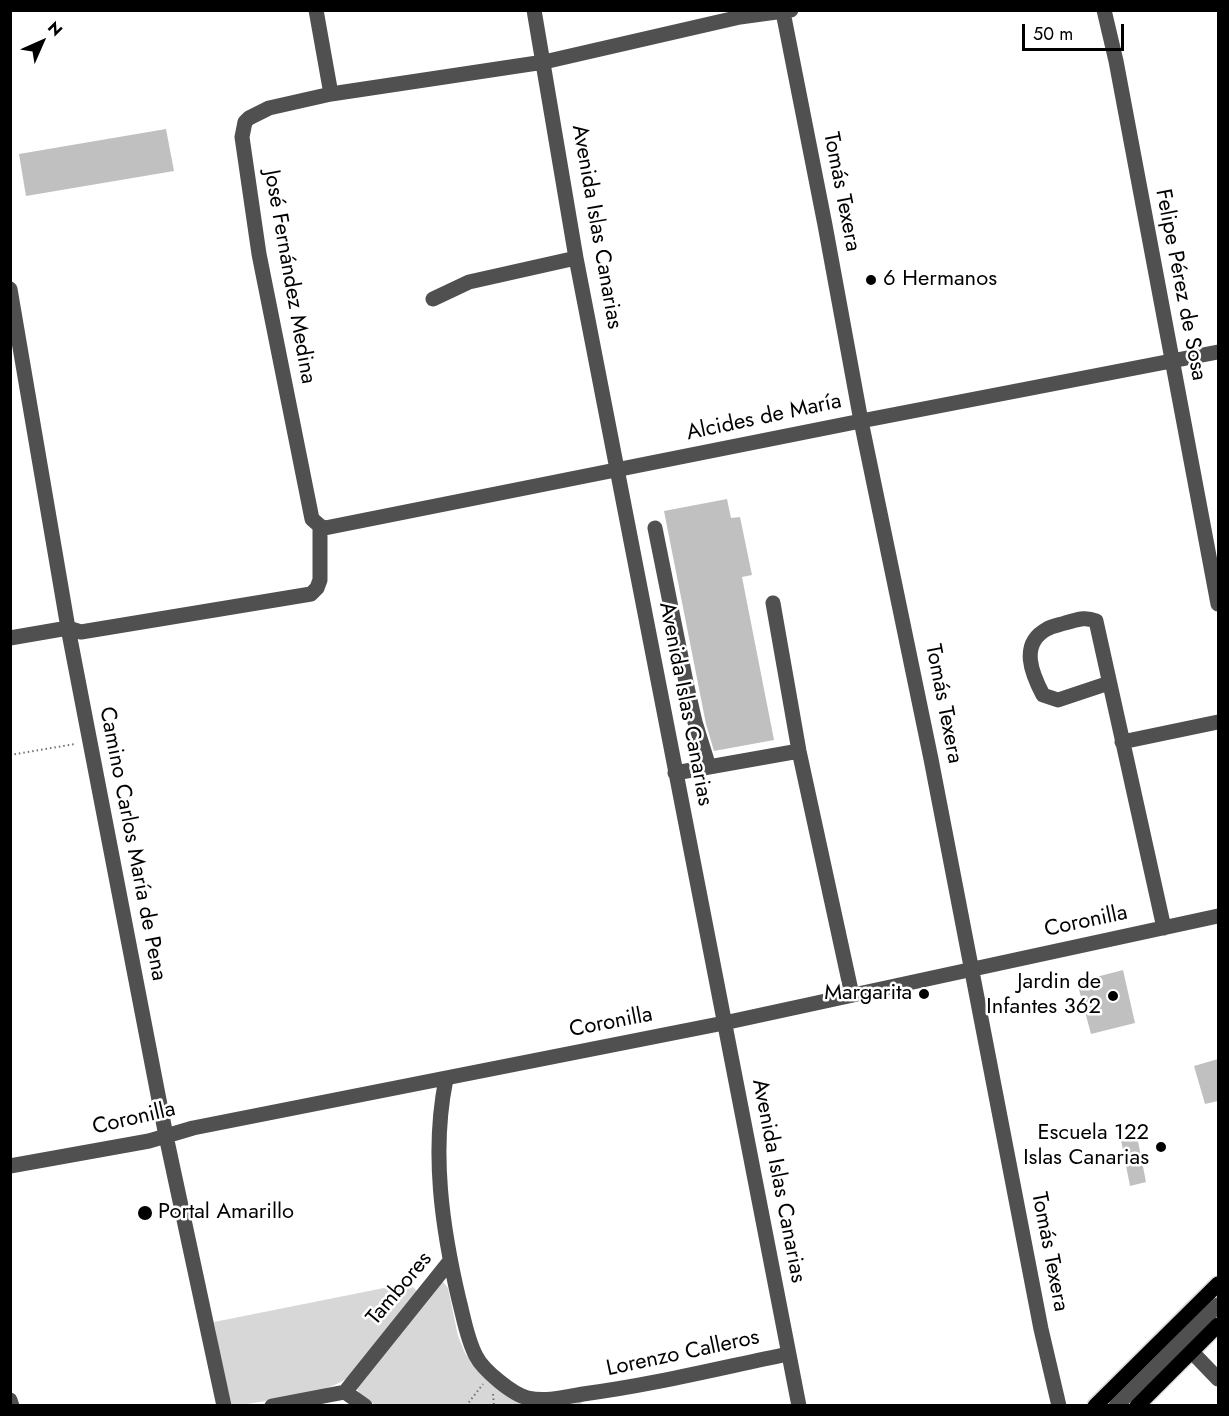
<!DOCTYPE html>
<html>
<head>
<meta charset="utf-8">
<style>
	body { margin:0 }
	#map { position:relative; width:1229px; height:1416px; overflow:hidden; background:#fff; font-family:Jost,sans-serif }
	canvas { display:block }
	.frame { position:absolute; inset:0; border:12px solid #000; pointer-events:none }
	.north { position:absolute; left:12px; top:12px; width:60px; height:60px; -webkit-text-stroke:4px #fff; paint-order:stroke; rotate:45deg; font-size:16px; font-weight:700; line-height:24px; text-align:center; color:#000 }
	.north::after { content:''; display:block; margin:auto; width:21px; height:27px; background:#000; clip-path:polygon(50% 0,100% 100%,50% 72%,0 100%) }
	.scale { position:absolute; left:1022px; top:24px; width:102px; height:27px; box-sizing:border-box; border:3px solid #000; border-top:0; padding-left:8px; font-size:18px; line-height:21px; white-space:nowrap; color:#000; -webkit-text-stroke:4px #fff; paint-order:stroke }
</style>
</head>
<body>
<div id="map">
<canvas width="1229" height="1416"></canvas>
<div class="frame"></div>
<div class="north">N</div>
<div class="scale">50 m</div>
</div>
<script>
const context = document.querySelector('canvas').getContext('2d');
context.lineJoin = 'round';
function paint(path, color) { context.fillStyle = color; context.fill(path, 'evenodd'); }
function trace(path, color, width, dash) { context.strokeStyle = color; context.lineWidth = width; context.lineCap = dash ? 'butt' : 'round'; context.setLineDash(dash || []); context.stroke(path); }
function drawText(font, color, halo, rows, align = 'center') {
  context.font = font + ' Jost,sans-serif'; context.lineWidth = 5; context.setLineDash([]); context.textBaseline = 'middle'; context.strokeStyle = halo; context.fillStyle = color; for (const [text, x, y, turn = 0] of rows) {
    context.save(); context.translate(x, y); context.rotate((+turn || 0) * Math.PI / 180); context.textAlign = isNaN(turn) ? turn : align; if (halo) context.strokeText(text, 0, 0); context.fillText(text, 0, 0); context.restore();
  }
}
paint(new Path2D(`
	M443,1282L448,1288L458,1336L465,1353L474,1366L508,1393L581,1400L582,1406L375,1405L359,1393L356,1386L441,1283Z
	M409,1283L418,1292L350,1376C326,1395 273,1399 242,1405L229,1404L214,1322Z`), '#d7d7d7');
paint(new Path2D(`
	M166,129L174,171L26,196L19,154Z
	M727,499L731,518L740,517L752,575L742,577L774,740L714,751L706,724L664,511Z
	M1123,970L1135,1023L1091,1034L1077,982Z
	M1218,1059V1101L1205,1104L1194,1066Z
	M1137,1136L1146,1182L1130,1186L1121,1140Z`), '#c0c0c0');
const major = new Path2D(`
	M1095,1406L1218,1284
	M1137,1406L1218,1325`);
trace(major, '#dbdbdb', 18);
trace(new Path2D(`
	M10,755L75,744
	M493,1394L494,1406
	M466,1406L483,1384`), '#727272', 2, [1.5, 3]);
trace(new Path2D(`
	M316,10L331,94
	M534,10L576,258L799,1406
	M1104,10L1116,61L1218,604
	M783,12L825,225L861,421L931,759L1041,1329L1059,1406
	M10,289L68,628L166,1136L224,1406
	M433,299L469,282L576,258
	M320,526L312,519L259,254L242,137L245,122L249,118L269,108L331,94L544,62L740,17L791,10
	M320,526L325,528L861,421L1218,352
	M655,528L687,687L695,722L709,767
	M773,603L799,751L852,995
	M10,638L68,628L81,632L311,594L317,588L320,580V526
	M1109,683L1058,700L1043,695C1032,674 1019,644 1047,629C1052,626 1059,625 1065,623C1077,620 1084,616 1096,621L1164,928
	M1122,742L1218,722
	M675,773L799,751
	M446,1079C431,1152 442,1228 459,1300C464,1319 467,1339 476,1356C483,1370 513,1395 528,1398C546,1402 565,1397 583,1394C652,1385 720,1368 788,1354
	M10,1166L149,1141L193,1128L724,1023L1218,916
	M1192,1352L1218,1379
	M345,1392L450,1261
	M10,1400L12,1406
	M272,1406L345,1392L365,1406
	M1116,1406L1218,1305`), '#505050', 15);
trace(major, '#000', 15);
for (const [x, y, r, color] of [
	[871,280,6,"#000"],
	[924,994,6,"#000"],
	[1113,996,6,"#000"],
	[1161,1147,6,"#000"],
	[145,1213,8,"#000"]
]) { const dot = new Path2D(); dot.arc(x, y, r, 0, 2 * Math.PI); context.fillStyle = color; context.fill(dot); trace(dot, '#fff', 2); }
drawText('22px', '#000', '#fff', [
	["Tomás Texera",841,192,79],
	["Avenida Islas Canarias",596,227,80],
	["José Fernández Medina",289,277,80],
	["Felipe Pérez de Sosa",1180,285,79],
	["Alcides de María",764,418,-12],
	["Avenida Islas Canarias",685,704,79],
	["Tomás Texera",943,704,79],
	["Camino Carlos María de Pena",132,844,79],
	["Coronilla",1086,922,-12],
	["Coronilla",611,1023,-11],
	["Coronilla",134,1119,-13],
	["Avenida Islas Canarias",778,1181,79],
	["Tomás Texera",1049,1252,79],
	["Tambores",400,1289,-50],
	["Lorenzo Calleros",683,1354,-12]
]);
drawText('22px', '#000', '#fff', [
	["6 Hermanos",883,280,"left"],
	["Jardin de",1101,983],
	["Infantes 362",1101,1008],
	["Margarita",912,994],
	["Escuela 122",1149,1134],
	["Islas Canarias",1149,1159],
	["Portal Amarillo",158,1213,"left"]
], 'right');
</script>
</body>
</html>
